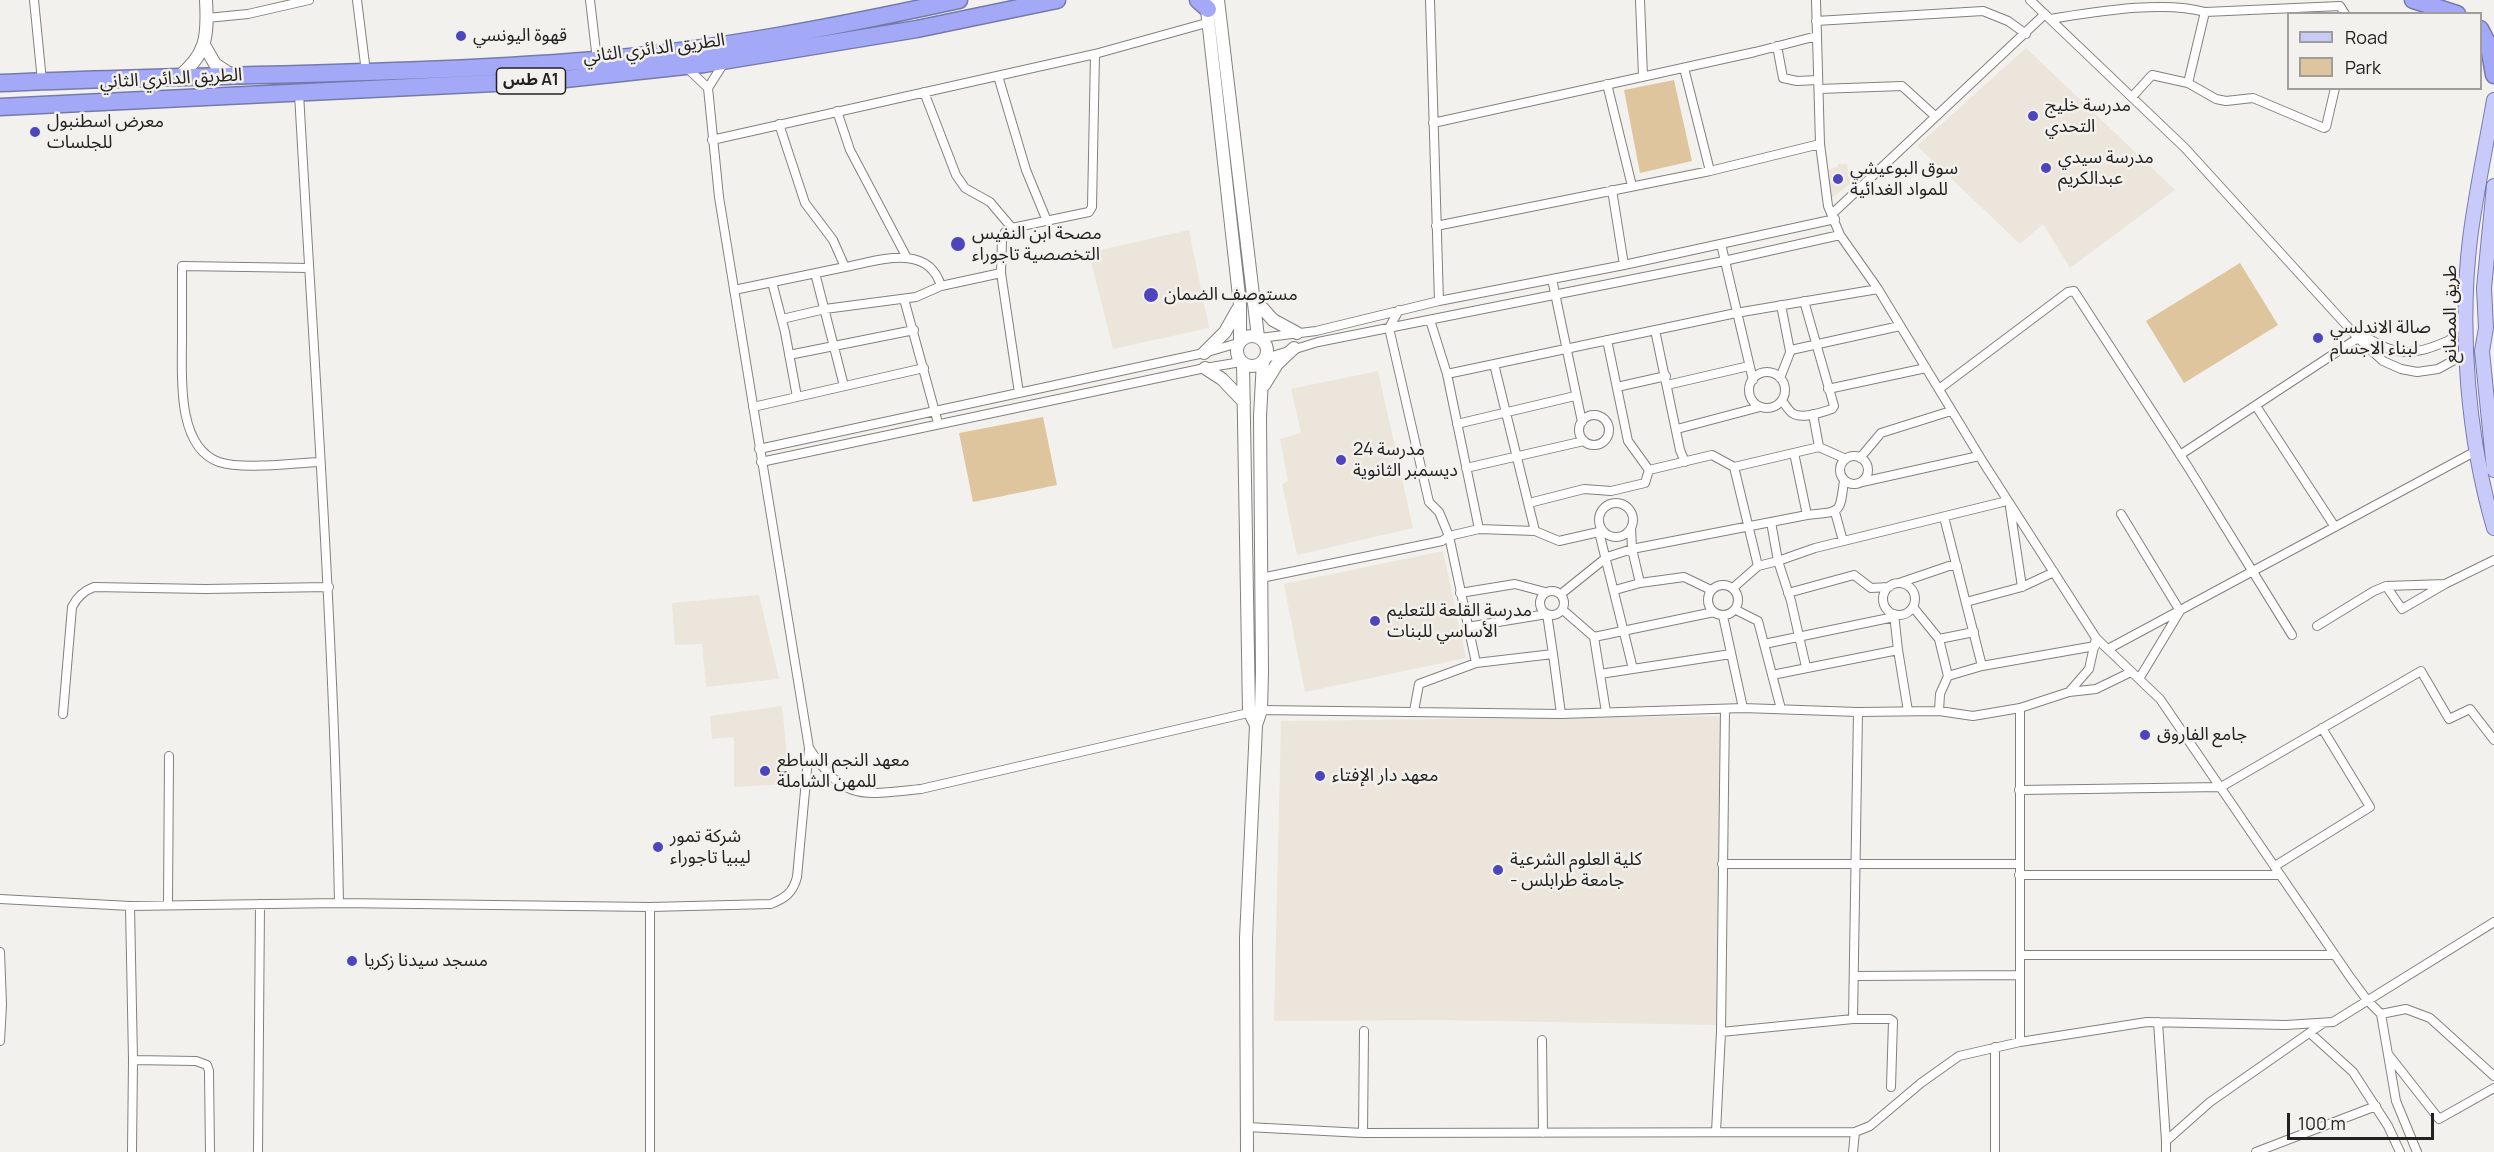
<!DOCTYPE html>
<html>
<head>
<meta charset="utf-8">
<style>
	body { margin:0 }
	#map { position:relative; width:2494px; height:1152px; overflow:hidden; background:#f3f1ed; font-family:Manrope,sans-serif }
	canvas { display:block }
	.legend { position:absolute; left:2287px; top:12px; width:195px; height:78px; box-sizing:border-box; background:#f3f1ed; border:2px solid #a09e9b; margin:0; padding:8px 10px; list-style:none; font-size:18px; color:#232220 }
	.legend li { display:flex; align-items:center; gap:12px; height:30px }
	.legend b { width:30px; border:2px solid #a09e9b }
	.scale { position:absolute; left:2287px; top:1113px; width:147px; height:27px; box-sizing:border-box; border:3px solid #232220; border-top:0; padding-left:8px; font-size:18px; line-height:21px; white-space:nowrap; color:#232220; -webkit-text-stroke:4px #f3f1ed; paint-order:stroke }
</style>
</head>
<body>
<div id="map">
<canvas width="2494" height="1152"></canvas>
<ul class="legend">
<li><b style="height:8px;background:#c8cbfa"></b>Road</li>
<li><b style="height:16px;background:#dfc59d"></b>Park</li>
</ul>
<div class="scale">100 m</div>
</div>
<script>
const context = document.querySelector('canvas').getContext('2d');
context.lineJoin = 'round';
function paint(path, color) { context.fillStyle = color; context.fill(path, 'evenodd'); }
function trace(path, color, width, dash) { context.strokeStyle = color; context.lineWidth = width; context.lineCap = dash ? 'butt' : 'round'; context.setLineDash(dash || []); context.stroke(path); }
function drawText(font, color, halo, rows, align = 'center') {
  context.font = font + ' Manrope,"Noto Sans Arabic",sans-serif'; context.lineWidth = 5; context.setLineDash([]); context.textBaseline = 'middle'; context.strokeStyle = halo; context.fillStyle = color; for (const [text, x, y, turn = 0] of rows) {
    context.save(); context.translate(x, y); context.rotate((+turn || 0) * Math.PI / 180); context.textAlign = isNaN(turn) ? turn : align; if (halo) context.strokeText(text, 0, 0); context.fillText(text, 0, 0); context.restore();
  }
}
paint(new Path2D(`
	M2026,48L2175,190L2070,268L2043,224L2020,244L1917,146Z
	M1838,164H1847L1851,183L1832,198L1825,170L1838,167Z
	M1189,230L1209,328L1113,349L1091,262V252Z
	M1378,371L1413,528L1297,555L1282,484L1288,481L1280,439L1301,433L1291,389Z
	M1443,551L1466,658L1305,692L1284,584Z
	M759,595L779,679L706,687L702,644L675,645L672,603Z
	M782,706L790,784L734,787V737L712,739L710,716Z
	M1721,716L1718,1025L1439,1020L1274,1021L1281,721Z`), '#ece5db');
paint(new Path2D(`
	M1674,80L1692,161L1640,173L1624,90Z
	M2240,263L2278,325L2184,383L2146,321Z
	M1043,417L1057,485L973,502L959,433Z`), '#dfc59d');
const street = new Path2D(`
	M34,0L42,81
	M357,0L366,72
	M590,0L597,60
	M1430,0L1439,301
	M1640,0L1643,76
	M1816,0L1820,144L1828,206L1840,235L1878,289L1983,462L2096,638L2160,699L2350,977L2367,1000L2381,1014L2396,1101L2417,1152
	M2030,0L2185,148L2358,338L2383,361L2401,369L2417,372L2438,369L2469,352
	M207,18L248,14L309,0
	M2050,19C2096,12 2163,0 2205,12L2340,6L2345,14
	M1816,21L1983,11L2008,21L2026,34
	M1777,46L1783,78L1797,81L1818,80
	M725,61L708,88L719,197L809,748C845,802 861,795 921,789L1261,710L1561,714L1743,708L1858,712L1939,711L1973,716L2020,708L2069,692L2089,669L2096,638
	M685,66L708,88
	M1684,68L1710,171
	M998,76L1026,170L1047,221
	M2188,83L2216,99L2226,101L2253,98L2324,128L2326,127L2335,88
	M1607,84L1632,186
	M1819,89L1902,86L1935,116
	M924,92L956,175L965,188L990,202L1012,228
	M299,93C314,363 334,632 339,903
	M2132,97L2152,75L2188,83L2205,12
	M837,111L850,150L906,256
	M1433,123L1755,52L1817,36
	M779,124L805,203L833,240L845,267C878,261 928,242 941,286
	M712,140L1095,54L1210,22
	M1612,190L1624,265
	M1832,214L2045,14
	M1436,226L1710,171L1820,144
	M1721,244L1753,380
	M309,268L182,266C182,290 182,314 182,339C182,374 176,447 219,462C243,470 293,463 319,462
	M815,273L844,386
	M1552,279L1582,422
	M772,282L785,332L797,397
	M734,290L845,267
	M904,299L938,423
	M1781,305L1790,351
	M1399,310L1389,328L1429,502L1439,512L1449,536L1476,663L1419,684L1414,711
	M782,319L825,309L916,297L941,286L1001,273
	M1430,320L1447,374L1736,313L1878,289
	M1655,330L1680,450L1685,462
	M2359,333C2397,356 2408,358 2450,340L2462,316
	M1260,338L1316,331L1439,301L1624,265L1835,219
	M1607,340L1628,441L1649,470
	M789,355L914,330
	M1266,358L1318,342L1724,261L1840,235
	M1494,364L1535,531
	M1749 390a18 18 0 1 1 36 0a18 18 0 1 1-36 0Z
	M1447,374L1479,529
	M1780,378L1791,350L1900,326
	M1667,385L1749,366
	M1617,387L1666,376
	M1828,389L1926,368
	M1939,389L2068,292L2074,291L2188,467L2292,635
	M1019,393L1001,273L1002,239L1005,232L1012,228L1084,213L1089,212L1092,207L1095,54
	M1782,401C1785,404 1788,410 1792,413C1802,420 1822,412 1832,409L1834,406L1804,301
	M2256,406L2335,527
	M753,407L924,368
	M1813,414L1819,447
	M1579 430a15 15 0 1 1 30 0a15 15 0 1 1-30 0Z
	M1457,424L1575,396
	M1677,429L1760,407
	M759,449L1204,353L1238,343
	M1794,453L1807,515
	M2180,455L2358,338
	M1840 470a14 14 0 1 1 28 0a14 14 0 1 1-28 0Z
	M1860,458L1881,433L1951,411
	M761,462L1205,368L1241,362
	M1734,467L1758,566
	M1466,468L1584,441
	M1649,470L1712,455L1734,467L1819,447L1846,459
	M1862,482L1979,456
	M1529,503L1584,489L1611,491L1645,483L1649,470
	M1599 520a17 17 0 1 1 34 0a17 17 0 1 1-34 0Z
	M2010,507L2022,587
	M1835,512L1843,541
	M2121,514L2180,611L2139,679
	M1944,517L1982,666
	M1599,532L1633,669
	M1261,578L1442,541L1449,536L1479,529L1535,531L1559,541L1603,531
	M1640,583L1684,577L1711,590
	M1899,583L1949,566H1957
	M1883 599a16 16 0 1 1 32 0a16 16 0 1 1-32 0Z
	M1708 600a15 15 0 1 1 30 0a15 15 0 1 1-30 0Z
	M2386,586L2402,609L2445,584
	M1733,588L1758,566L1778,561L1771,522
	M1615,590L1640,583L1632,549L1631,528
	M1540 603a12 12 0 1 1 24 0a12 12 0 1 1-24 0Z
	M1460,593L1515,584L1545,592
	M1788,593L1854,575L1871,588L1889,587
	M1561,594L1607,557L1632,549L1807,515C1841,511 1840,515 1844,480
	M1966,602L2022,587L2054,572
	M1913,607L1939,639L1948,676
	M1563,610L1594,637L1606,712
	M1736,610L1758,621L1781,709
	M1894,614L1898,650
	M1723,616L1743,708
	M2317,626L2374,591L2386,586L2445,584L2494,560
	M1467,627L1547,614L1553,654
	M1594,637L1714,612
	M1939,639L1974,632
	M1764,644L1894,617
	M2108,649L2476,451
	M1476,663L1553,654L1561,714
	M1806,667L1791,601L1778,561L1815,548L2007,501
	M1600,674L1731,654
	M1772,675L1898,650L1908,711
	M2069,692L2096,689L2131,672
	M2020,708V1042
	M1939,711L1940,694L1948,676L1982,666L2095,646
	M63,714L72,607C77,597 83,591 94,587L205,589L329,587
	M2019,790L2221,787L2421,671L2449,719L2470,709L2494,740
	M1722,864H2019
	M2275,866L2370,807L2322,728
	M2019,875H2280
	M0,899L130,906L339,903L650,907L771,904C785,898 793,893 797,877L809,748
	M168,904L169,756
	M130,906L133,1060L132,1152
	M0,952L2,1005L0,1041
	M2020,955H2335
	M1854,976L2020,975
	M2381,1014L2406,1009L2430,1018L2494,1076
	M1853,1019H1890L1893,1021L1891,1087
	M2158,1022L2166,1141
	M1721,1032L1853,1019L1858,712
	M2310,1033L2353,1072L2388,1126L2400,1152
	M1542,1040L1543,1133
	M1995,1047V1152
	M2388,1054L2439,1119L2494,1088
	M133,1060L196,1061L207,1065L209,1071L210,1152
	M1247,1127L1363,1133L1855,1132L1870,1126L1921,1083L1959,1056L2020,1042L2147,1022L2286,1025L2333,1022L2494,922
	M1716,1132L1721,1032L1725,709
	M1363,1133L1364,1031
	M258,1152L260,904
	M650,1152V907
	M1853,1152L1855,1132
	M2166,1152V1141L2210,1102L2322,1024
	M2256,1152L2376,1106`);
const secondary = new Path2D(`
	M1218,0L1258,337
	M1206,1L1240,305V340
	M204,45L215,64L233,76
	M177,78C207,55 208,36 206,0
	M1255,300L1273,320L1297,333
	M1237 351a15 15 0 1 1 30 0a15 15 0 1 1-30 0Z
	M1204,353L1225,332L1238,309
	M1243,364L1249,711L1256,725
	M1205,368L1222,379L1244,402
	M1264,385L1277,364L1294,348
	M1247,1152L1246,938L1255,748L1256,725L1261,710L1262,673L1260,416L1263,361`);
const primary = new Path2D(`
	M2494,100C2486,146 2476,192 2470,239C2459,331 2468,439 2494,528
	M2494,186L2484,288L2486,328L2482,351L2494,470`);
const highway = new Path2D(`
	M1198,0L1208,9
	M2413,0L2457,14
	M2480,29L2489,46L2494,75
	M0,83C198,74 397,76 596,60C717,50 839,26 959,0
	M0,107L556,80L704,64L917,29L1057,0`);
trace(street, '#83817e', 10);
trace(secondary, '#83817e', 14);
trace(primary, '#767aab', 16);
trace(highway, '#767aab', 19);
trace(street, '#fff', 8);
trace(secondary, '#fff', 12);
trace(primary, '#c8cbfa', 14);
trace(highway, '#a3a9f6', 16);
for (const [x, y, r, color] of [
	[461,36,6,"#4d45bc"],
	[2033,116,6,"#4d45bc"],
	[35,132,6,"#4d45bc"],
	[2046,168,6,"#4d45bc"],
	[1838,179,6,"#4d45bc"],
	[958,244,8,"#4d45bc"],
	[1151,295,8,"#4d45bc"],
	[2318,338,6,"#4d45bc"],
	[1341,460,6,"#4d45bc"],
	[1375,621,6,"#4d45bc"],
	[2145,735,6,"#4d45bc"],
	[765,771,6,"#4d45bc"],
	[1320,776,6,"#4d45bc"],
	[658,847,6,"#4d45bc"],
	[1498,870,6,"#4d45bc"],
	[352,961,6,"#4d45bc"]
]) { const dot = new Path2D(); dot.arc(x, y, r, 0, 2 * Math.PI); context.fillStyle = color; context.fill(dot); trace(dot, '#f3f1ed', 2); }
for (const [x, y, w] of [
	[531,81,69]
]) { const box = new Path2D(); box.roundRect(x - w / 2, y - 13, w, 26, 4.5); context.fillStyle = '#f3f1ed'; context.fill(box); trace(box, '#232220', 1.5); }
drawText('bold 16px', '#232220', null, [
	["طس A1",531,81]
]);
drawText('18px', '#232220', '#f3f1ed', [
	["قهوة اليونسي",473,36],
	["مدرسة خليج",2045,106],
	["التحدي",2045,127],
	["معرض اسطنبول",47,122],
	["للجلسات",47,143],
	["مدرسة سيدي",2058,158],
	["عبدالكريم",2058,179],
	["سوق البوعيشي",1850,169],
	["للمواد الغدائية",1850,190],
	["مصحة ابن النفيس",972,234],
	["التخصصية تاجوراء",972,255],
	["مستوصف الضمان",1164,295],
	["صالة الاندلسي",2330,328],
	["لبناء الاجسام",2330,349],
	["مدرسة 24",1353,450],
	["ديسمبر الثانوية",1353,471],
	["مدرسة القلعة للتعليم",1387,611],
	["الأساسي للبنات",1387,632],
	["جامع الفاروق",2157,735],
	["معهد النجم الساطع",777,761],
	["للمهن الشاملة",777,782],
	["معهد دار الإفتاء",1332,776],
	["شركة تمور",670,837],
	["ليبيا تاجوراء",670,858],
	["كلية العلوم الشرعية",1510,860],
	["- جامعة طرابلس",1510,881],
	["مسجد سيدنا زكريا",364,961]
], 'left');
drawText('18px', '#232220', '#f3f1ed', [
	["الطريق الدائري الثاني",654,49,-7],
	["الطريق الدائري الثاني",171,79,-3],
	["طريق المصانع",2451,314,-90]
]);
</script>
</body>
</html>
